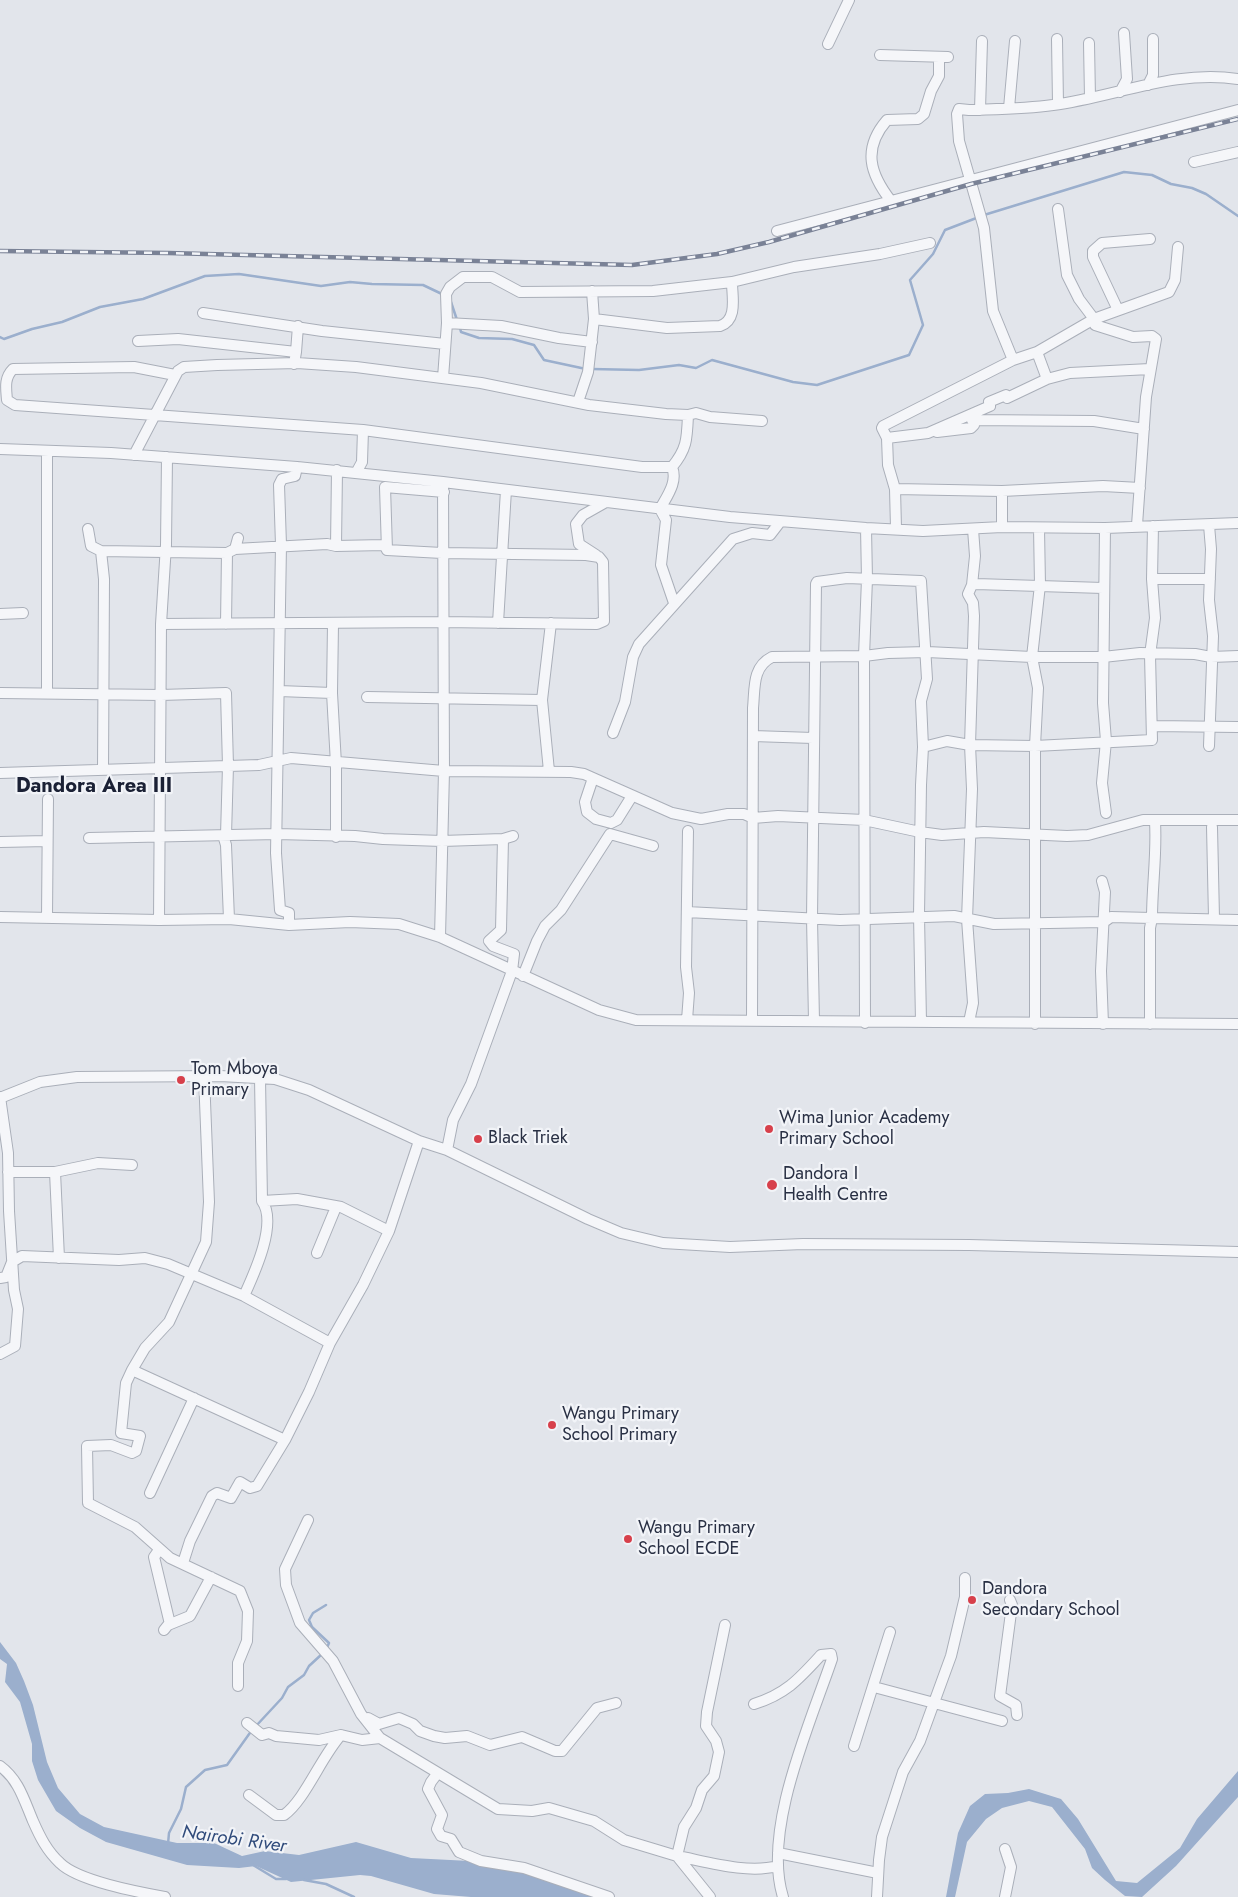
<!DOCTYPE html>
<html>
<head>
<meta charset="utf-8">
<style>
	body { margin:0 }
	canvas { display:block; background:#e2e5eb }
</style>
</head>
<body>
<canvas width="1238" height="1897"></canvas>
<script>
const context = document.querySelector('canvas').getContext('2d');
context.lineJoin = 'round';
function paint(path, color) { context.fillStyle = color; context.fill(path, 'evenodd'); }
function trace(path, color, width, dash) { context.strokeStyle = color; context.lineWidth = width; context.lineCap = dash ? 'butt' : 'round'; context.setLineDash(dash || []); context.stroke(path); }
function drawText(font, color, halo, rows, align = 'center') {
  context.font = font + ' Jost,sans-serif'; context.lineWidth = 4.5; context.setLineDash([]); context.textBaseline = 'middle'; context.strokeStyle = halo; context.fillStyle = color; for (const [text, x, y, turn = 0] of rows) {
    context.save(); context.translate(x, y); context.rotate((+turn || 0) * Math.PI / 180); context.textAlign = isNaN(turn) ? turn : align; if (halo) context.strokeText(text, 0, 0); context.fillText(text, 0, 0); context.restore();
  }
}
paint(new Path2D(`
	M0,1642L16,1663L24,1681L33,1705L47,1762L58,1788L80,1814L104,1827L177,1843H214L242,1856L265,1851L299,1855L356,1842L411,1858L470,1861L543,1878L594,1897H471L434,1894L371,1876L360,1875L291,1882L256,1866L239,1868L187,1865L106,1842L80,1828L56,1811L38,1780L32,1761V1744L20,1702L5,1682L7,1664L0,1659Z
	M1238,1771V1797L1176,1866L1142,1897L1125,1896L1105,1880L1092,1868L1085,1849L1052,1807L1029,1801L1002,1808L986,1819L967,1842L955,1897H946L958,1833L970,1806L985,1794L1008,1793L1029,1789L1061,1799L1078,1819L1116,1881L1137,1883L1180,1848L1197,1819Z`), '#9bafcd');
trace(new Path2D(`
	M984,215L1124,172L1152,175L1171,184L1192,188L1206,194L1238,216
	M451,302L457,320
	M460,328L461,332L479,338L512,339L534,345L544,360L586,369
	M0,337L4,339L32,329L62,322L100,307L143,299L205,276L239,274L321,286L350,282L372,284L423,285L444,295
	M592,369L639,370L679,365L696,368L712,360L793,382L817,385L909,355L923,325L910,280L933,254L945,230L979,217
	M326,1650L329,1643L312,1627L309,1620L313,1613L326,1605
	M256,1726L282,1698L288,1687L304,1675L309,1666L322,1654
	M168,1844L169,1833L181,1809L186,1787L205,1770L227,1765L252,1730
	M253,1865L276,1879H286
	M304,1880L326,1884L354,1897`), '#9bafcd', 2.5);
const minor = new Path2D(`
	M1057,39L1058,104
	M1089,43L1090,98
	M828,44L849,0
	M880,55L948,57
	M1148,85L1153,75V39
	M1120,92L1127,79L1124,33
	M1009,108L1015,41
	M980,110L982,41
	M1194,162L1238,152
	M891,201C870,174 862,149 887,120L918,119L924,114L931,91L939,76V57
	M1058,209L1067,275L1079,299L1094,319L1095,325L1133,337L1152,336L1156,339L1146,397L1137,525
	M777,231L1238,110
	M592,291L594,319
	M1118,310L1093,257V251L1102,243L1150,239
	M203,313L322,331L445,344
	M447,323L501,326L559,338L592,342
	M138,341L178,339L296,352L294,364
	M296,352L298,326
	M1037,352L1047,379
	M1013,360L993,311L984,228L959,141L957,114L959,109L969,110C997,109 1025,109 1053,105C1114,97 1176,69 1238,79
	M175,375L134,367L13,369C4,378 6,388 7,400L15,405L363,430L642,467H672C687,449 687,439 688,415
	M443,378L447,323L446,294L450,287L463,277H492L520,292L653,291L732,282L794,267L880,254L930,243
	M578,402L588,372L594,319L667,328L720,326C738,320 732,297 732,282
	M972,420L1094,421L1144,429
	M937,432L971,428L974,425L971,416
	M887,438L928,433L990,406L989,402L1006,395L1007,398L1047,379L1070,373L1150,369
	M0,449L111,453L297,467L443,482L730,517L866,528L923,531L1002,527L1105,528L1238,523
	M134,455L178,371L184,367L217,365L297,363L356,367L481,383L589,405L666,414L688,415L696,413L710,417L762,421
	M672,467C678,482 667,496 660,509L666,520L661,565L674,603
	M356,473L362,462L363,430
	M895,489L1002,491L1103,486L1140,488
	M1209,525L1211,549L1209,600L1213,636L1209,746
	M1002,527V491
	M896,528L895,489L888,465L887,438L882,428L883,426L1013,360L1037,352L1094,319L1169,292L1175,280L1178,247
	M1105,528L1103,703L1106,741L1102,783L1106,813
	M88,529L91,546L101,551L227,553L235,549L238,538
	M336,546L337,470
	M387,550L385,487L444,492
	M101,551L104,579L103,769
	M596,555L579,544L576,524L583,515L606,502
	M1152,579H1210
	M972,585L975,556L973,529
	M0,614L23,613
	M498,623L506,490
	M161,624L442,622L597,624L604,621L603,562L599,557L586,555L442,553L387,550L384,545L336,546L327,544L235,549
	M226,624L227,553
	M279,691L332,693L333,624
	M0,693L161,695L226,693L228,766L226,835
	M47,693V452
	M332,693L336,764V837
	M367,697L542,700
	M1152,726L1238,727
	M613,733L625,702L633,657L639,644L733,539L752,533L770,535L780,522
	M753,736L813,738
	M923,747L947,741L970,745L1035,746L1152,740L1150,655L1155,618L1152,579L1153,526
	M549,771L542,700L551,623
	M0,773L228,766L259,765L291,758L444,771L571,772L584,774L672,813L701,819L728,814H744L753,818L778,816L864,820L920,832L942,835L984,832L1067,836L1088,835L1143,820H1238
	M593,778L585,802L587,812L596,819L611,823L617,820L632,796
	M1212,827L1214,918
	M223,835L226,845L229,919
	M89,838L277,834L355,836L383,839L442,841L503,839L513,836
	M0,842L47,841
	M1102,881L1105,892L1101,971L1103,1024
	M687,912L840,920L954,916L994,924L1104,922L1111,917L1152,918C1152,886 1157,853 1155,822
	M0,917L159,920L229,919L289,925L350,922L399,924L440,937L599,1010L636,1020L1238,1024
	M47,917L48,799
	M159,920L161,624L166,545L167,457
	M289,925V913L280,910L276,853L281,545L279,485L282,479L295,476L297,467
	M440,937L444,771L443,482
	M523,976L537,941L545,926L561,910L610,834L653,846
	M687,1020L689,993L686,967L688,831
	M752,1021L753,708C755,688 752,667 772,657L864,656L888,653L927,652L1032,657H1103L1140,653L1195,654L1211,657L1238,656
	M814,1021L812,918L816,584L817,582L847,578L921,581L927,679L921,701L923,747L921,785L919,915L921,1022
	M969,1022L973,1003L967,919L972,789L970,745L974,616L973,603L968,594L972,585L976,584L1103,588
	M865,1023L864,656L867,579L866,528
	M1035,1024V746L1038,688L1032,657L1040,585L1039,528
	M1150,1024V928L1152,918L1238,920
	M204,1076L209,1202L206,1242L169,1322L145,1348L132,1370L126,1383L121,1433L140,1436L136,1451L132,1453L111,1445L87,1446L88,1503L135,1527L170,1558L240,1591L248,1611L247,1641L238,1663V1686
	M0,1098L40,1082L77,1077L220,1076L275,1079L309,1090L419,1141L447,1150L588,1219L621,1233L663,1243L730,1247L803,1244L969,1245L1238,1252
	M447,1150L453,1120L471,1084L512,971L514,954L493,946L489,941L501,930L503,839
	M8,1172H55L98,1163L132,1165
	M55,1172L59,1258
	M262,1201L297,1199L341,1207L389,1231
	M317,1253L336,1207
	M0,1278L6,1277L12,1262L22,1256L119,1260L145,1258L168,1264L244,1296L330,1343
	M244,1296C254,1274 278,1223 262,1201L260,1078
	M0,1354L15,1346L18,1309L14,1290L9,1211L8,1153L0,1097
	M132,1370L285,1440
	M150,1493L194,1398
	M308,1520L285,1569L286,1585L300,1623L333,1661L361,1714L380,1738L498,1809L532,1811L549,1808L594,1821L624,1840L677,1856L710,1897
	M159,1550L154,1557L170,1624
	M183,1563L190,1541L212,1496L217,1493L231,1498L240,1482L250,1488L257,1486L285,1440L309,1392L330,1343L363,1285L389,1231L419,1141
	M1010,1600L1012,1605L1000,1696L1016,1705L1017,1715
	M725,1625L707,1712L706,1726L716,1741L719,1752L714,1776L702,1790L696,1808L684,1827L677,1856C708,1862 747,1874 778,1866
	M164,1630L168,1625L190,1616L211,1577
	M874,1687L1002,1721
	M754,1704C786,1694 799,1679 821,1655L831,1654L832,1659C810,1724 762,1830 783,1897
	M368,1718L379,1724L399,1718L413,1724L420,1731L434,1736L445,1738L467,1736L490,1745L522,1737L555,1751H562L597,1708L616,1703
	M247,1723L262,1735L269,1733L276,1736L319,1740L341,1735L362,1740L380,1738
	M854,1746L890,1632
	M0,1766C19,1780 24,1800 33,1821C40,1837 47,1851 60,1863C78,1881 138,1892 165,1897
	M437,1774L431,1782L428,1789L442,1815L437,1829L441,1836L451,1839L459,1852L481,1861L524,1868L609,1897
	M249,1795L276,1815H284C305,1800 321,1757 341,1735
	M1005,1849L1011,1867L1005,1897
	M778,1853L878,1873
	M877,1897L879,1860L882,1837L903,1772L920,1741L951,1656L965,1597V1578`);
trace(minor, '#aaafb9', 12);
trace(minor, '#f5f6f9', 10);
const rail = new Path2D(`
	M0,251L168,253L632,265L717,254L769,242L971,184L1238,119`);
trace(rail, '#7a8296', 4.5);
trace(rail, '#f2f4f8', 2.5, [8]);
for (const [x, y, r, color] of [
	[181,1080,5,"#d7404b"],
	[769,1129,5,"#d7404b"],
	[478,1139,5,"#d7404b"],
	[772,1185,6,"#d7404b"],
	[552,1425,5,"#d7404b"],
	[628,1539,5,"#d7404b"],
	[972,1600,5,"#d7404b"]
]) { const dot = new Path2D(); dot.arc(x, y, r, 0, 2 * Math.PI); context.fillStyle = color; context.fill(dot); trace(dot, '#f2f4f8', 2); }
drawText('18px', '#293044', '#f2f4f8', [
	["Tom Mboya",191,1070],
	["Primary",191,1091],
	["Wima Junior Academy",779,1119],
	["Primary School",779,1140],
	["Black Triek",488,1139],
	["Dandora I",783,1175],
	["Health Centre",783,1196],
	["Wangu Primary",562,1415],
	["School Primary",562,1436],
	["Wangu Primary",638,1529],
	["School ECDE",638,1550],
	["Dandora",982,1590],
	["Secondary School",982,1611]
], 'left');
drawText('italic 19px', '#304b7b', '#f2f4f8', [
	["Nairobi River",234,1840,8]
]);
drawText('bold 20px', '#1b2135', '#f2f4f8', [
	["Dandora Area III",94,787]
]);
</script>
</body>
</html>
